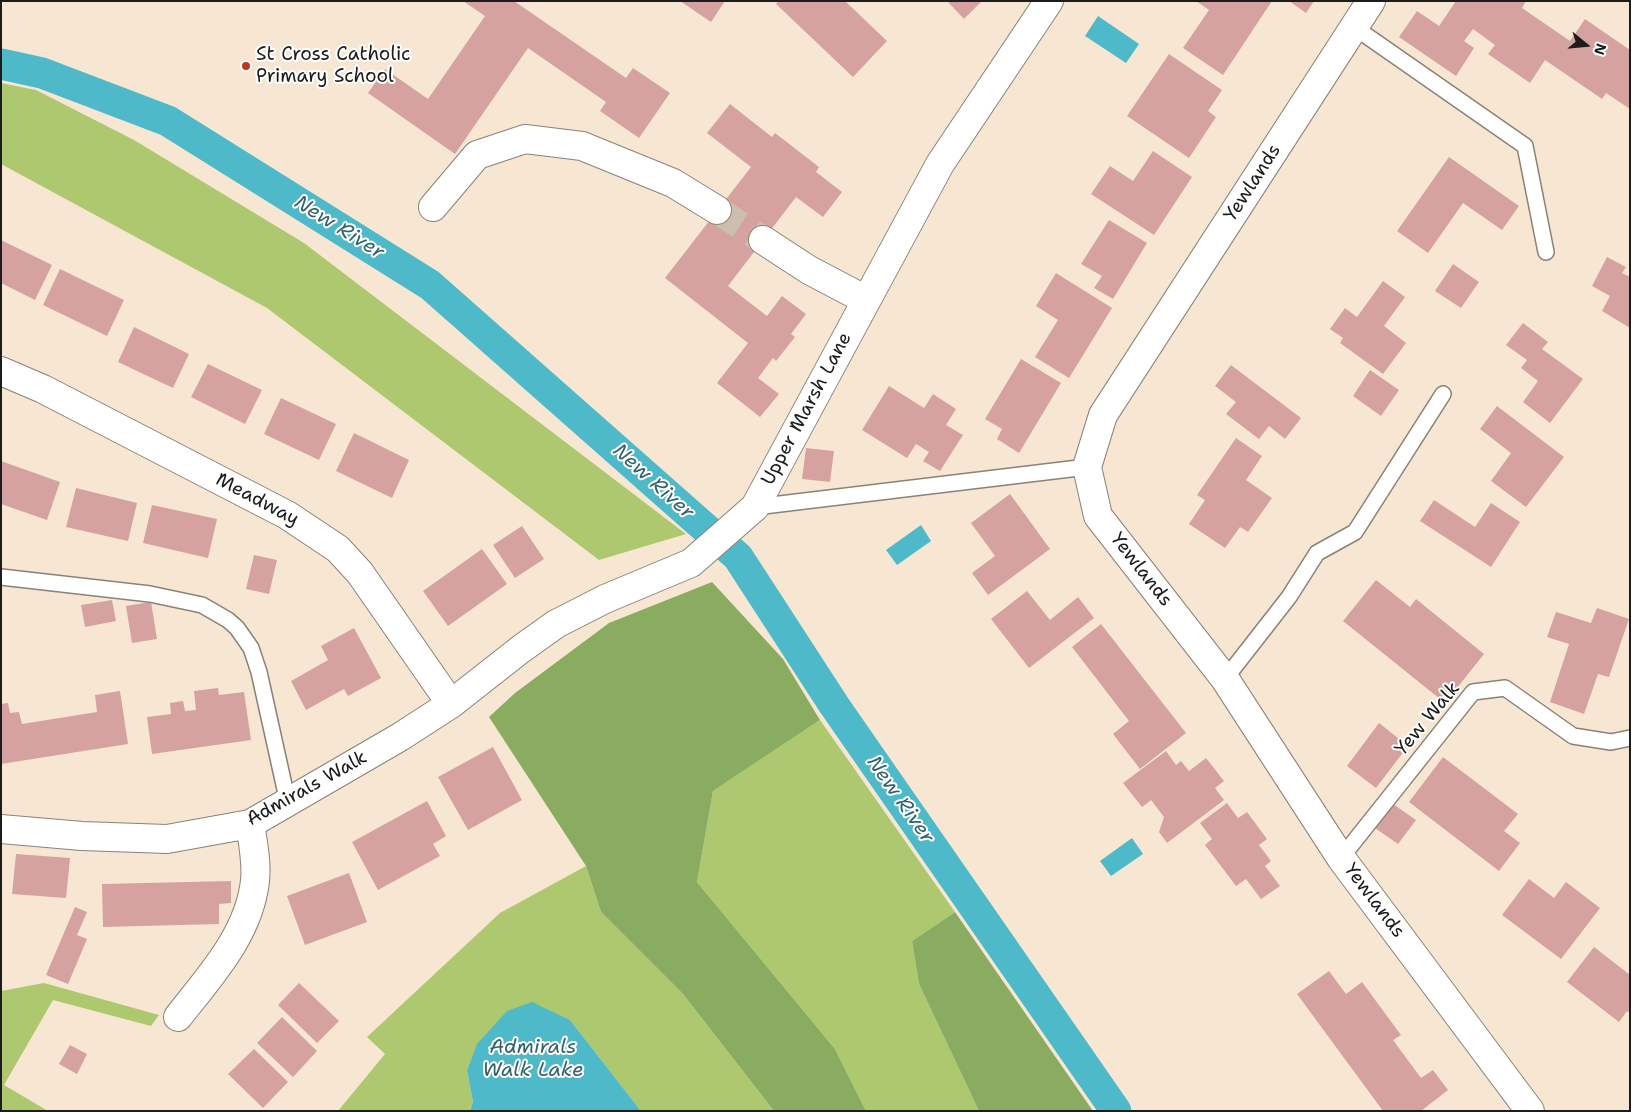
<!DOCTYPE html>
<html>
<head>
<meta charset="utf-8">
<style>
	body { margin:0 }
	#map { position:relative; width:1631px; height:1112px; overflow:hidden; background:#f7e7d2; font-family:"Shantell Sans",sans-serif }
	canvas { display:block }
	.frame { position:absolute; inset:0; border:2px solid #1c1c1c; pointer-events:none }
	.north { position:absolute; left:1561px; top:20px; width:50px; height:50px; -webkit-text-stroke:4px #fff; paint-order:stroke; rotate:107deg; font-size:14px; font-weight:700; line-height:20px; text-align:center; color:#1c1c1c }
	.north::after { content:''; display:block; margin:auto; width:18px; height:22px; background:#1c1c1c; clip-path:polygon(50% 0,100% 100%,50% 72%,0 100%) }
</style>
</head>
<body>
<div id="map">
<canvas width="1631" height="1112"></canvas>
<div class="frame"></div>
<div class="north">N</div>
</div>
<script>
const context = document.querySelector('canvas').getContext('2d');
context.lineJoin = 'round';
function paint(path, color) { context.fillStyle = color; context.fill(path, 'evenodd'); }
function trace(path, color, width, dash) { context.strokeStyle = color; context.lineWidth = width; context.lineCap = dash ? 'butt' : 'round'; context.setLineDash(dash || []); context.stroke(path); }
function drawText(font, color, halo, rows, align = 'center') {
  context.font = font + ' "Shantell Sans",sans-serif'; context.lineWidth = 4; context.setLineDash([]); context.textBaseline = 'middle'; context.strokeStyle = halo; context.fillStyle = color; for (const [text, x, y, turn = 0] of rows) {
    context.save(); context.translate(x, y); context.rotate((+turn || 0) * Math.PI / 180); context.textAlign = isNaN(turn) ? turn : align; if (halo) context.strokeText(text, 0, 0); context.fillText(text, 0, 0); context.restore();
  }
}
paint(new Path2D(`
	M1,83L36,90L134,140L304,243L686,534L599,560L267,308L1,164Z
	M820,720L955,912L912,941L919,984L979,1111H866L835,1049L697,882L713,791Z
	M586,866L601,912L683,994L774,1111H641L570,1020L467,1071L473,1102L470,1111H338L385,1054L367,1037L500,913Z
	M44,983L159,1015L151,1026L53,1000L4,1085L48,1111H1V991Z`), '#adc86e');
paint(new Path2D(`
	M712,582L783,659L820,720L713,791L697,882L835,1049L866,1111H774L683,994L601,912L586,866L489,717L515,693L609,623Z
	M955,912L1093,1111H979L919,984L912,941Z`), '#8aac61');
paint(new Path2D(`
	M1098,16L1139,44L1126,63L1085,36Z
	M921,525L931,541L897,565L886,550Z
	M1132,838L1143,854L1111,876L1100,861Z
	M532,1002L570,1020L641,1111H470L473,1102L467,1071L477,1044L507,1011Z`), '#4ebac9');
trace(new Path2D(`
	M1,64L42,73L168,121L430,285L738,557L834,705L1116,1111`), '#4ebac9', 31);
paint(new Path2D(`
	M463,1H514L626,78L633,68L670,93L639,138L600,111L606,102L528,48L455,154L368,93L385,69L428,99L485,16Z
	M680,1H725L711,22Z
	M778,1H845L887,41L853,77L776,4Z
	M947,1H982L964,19Z
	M1196,1H1272L1223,75L1183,48L1209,10Z
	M1289,1H1314L1306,13Z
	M1456,1H1526L1522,8L1570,41L1585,19L1630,50V109L1606,93L1602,99L1545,60L1530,83L1488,54L1495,45L1473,29L1464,41L1474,48L1456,76L1399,37L1417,11L1439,26Z
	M1169,54L1222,90L1208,111L1216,117L1189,158L1127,116Z
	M730,104L772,137L775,133L819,167L816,172L842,192L823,217L796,197L728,286L767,316L782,296L806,314L791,334L795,337L776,361L773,358L758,378L779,394L760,417L717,383L748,343L665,278L751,167L707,133Z
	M1153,151L1192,177L1154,235L1091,194L1110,166L1133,181Z
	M1449,157L1519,206L1502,230L1463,203L1428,253L1397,231Z
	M1109,220L1147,243L1113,299L1094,288L1102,276L1081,264Z
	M1,240L52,265L35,300L1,283Z
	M1607,257L1626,267L1622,273L1630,277V328L1602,311L1610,296L1592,286Z
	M1453,264L1479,282L1461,308L1435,291Z
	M60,269L124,300L107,336L43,305Z
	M1056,273L1112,308L1069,378L1035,357L1058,320L1036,306Z
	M1383,281L1405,297L1384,326L1406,343L1383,374L1340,343L1343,338L1330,329L1345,308L1357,317Z
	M1523,323L1548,342L1542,349L1583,379L1550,423L1523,402L1538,381L1521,368L1527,360L1506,345Z
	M134,327L189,354L173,388L118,362Z
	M1021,359L1061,383L1019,453L997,439L1002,429L985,419Z
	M208,364L262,390L245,424L191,397Z
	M1231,365L1301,418L1285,439L1269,426L1259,439L1226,414L1236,402L1215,386Z
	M1370,370L1399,390L1381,416L1353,396Z
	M889,386L924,408L933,394L956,409L946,425L963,435L940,471L923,461L929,452L916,444L907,458L862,430Z
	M281,398L336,424L319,460L264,434Z
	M1497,406L1564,457L1526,507L1491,481L1511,453L1480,429Z
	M354,433L409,460L392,498L336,471Z
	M1236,438L1262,456L1246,480L1272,498L1248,532L1240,527L1225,548L1189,524L1205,500L1197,495Z
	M806,448L834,451L830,482L802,479Z
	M1,461L60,482L47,520L1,504Z
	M76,488L137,503L128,541L66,527Z
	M1010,494L1050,549L988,595L972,573L995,556L971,523Z
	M1434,500L1475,527L1491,503L1520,522L1491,567L1420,521Z
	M152,505L217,519L208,558L143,543Z
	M522,526L544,559L515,578L493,545Z
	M482,549L507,584L448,626L423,591Z
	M254,555L277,560L269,594L246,589Z
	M1376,580L1410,607L1416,599L1484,654L1445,703L1343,621Z
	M1027,591L1050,620L1078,597L1094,618L1029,668L991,619Z
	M112,600L116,621L85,627L81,605Z
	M151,602L157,639L132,643L126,606Z
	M1597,608L1629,619L1609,677L1598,674L1584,714L1550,702L1569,644L1547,637L1556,612L1591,623Z
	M1101,624L1186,733L1140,769L1113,734L1129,721L1072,647Z
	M354,628L381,678L348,696L344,689L306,710L291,681L328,660L321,646Z
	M218,688L219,695L244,692L251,740L152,754L147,717L171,714L170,703L183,701L185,711L196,710L194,691Z
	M120,691L128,744L1,764V704L8,703L10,713L19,712L22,724L97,712L95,695Z
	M1379,723L1408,746L1376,788L1347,766Z
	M493,747L522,800L468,830L438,777Z
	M1166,751L1176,765L1181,761L1189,771L1206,758L1224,781L1215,788L1224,800L1167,843L1159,832L1164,817L1151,800L1142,807L1123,783Z
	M1443,757L1518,814L1504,831L1520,843L1499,871L1409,802Z
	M427,801L446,836L433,844L440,856L378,890L352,842Z
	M1227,803L1238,818L1247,812L1267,839L1259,845L1271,861L1265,866L1280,886L1261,899L1246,879L1236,886L1205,845L1212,839L1200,823Z
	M1393,804L1416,820L1398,844L1375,828Z
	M16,854L70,858L66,898L12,894Z
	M349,873L367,922L305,945L287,896Z
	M1529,879L1554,898L1566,882L1600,908L1561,959L1502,915Z
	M231,881V903L219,904V924L103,927L102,884Z
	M75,907L87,912L77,935L87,939L68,984L46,975Z
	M1594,947L1630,975V1013L1627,1011L1619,1022L1567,982Z
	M1329,971L1346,994L1362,982L1401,1035L1393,1040L1421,1078L1433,1070L1448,1090L1421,1111H1383L1297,994Z
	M299,983L339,1021L317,1043L278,1005Z
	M282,1017L317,1051L293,1077L257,1043Z
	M70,1045L87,1054L77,1074L59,1064Z
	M254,1049L288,1082L263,1108L228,1074Z`), '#d5a2a0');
trace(new Path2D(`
	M717,210L763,240`), '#cbbeae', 28, [28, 14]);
const service = new Path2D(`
	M1354,27L1525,146L1546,252
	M755,507L1087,467
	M1,577L150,594L202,605L228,620L237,628L251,648L259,672L288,803
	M1225,679L1289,597L1317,553L1355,532L1443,394
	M1341,858L1473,692L1505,688L1573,736L1611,742L1630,738`);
const minor = new Path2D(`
	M1371,1L1103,415L1087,467L1098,516L1225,679L1341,858L1530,1111
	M433,207L477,155L525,139L582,146L673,183L717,210
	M763,240L809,270L866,300
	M1,371L43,389L287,515L338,549L360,573L451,704
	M1,829L82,836L167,839L250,824L400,737L451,704L521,649L556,624L605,599L691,563L755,507L940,164L1049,1
	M178,1017C209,977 249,935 255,881C257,862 253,843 250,824`);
trace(service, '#8a8277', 18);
trace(minor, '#8a8277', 30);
trace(service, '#fff', 15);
trace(minor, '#fff', 28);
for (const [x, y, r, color] of [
	[246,66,5,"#c8321e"]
]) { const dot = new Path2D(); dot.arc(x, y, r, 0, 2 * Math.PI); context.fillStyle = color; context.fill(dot); trace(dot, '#fff', 2); }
drawText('19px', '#1c1c1c', '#fff', [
	["St Cross Catholic",256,55],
	["Primary School",256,77]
], 'left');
drawText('19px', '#1c1c1c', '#fff', [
	["Yewlands",1253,183,-57],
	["Upper Marsh Lane",807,409,-62],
	["Meadway",257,500,28],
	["Yewlands",1141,570,52],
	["Yew Walk",1428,719,-50],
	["Admirals Walk",307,789,-29],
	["Yewlands",1374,901,53]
]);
drawText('italic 20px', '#32636a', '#fff', [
	["New River",339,228,32],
	["New River",653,482,42],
	["New River",900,800,55],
	["Admirals",533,1048],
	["Walk Lake",533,1071]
]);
</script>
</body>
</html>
